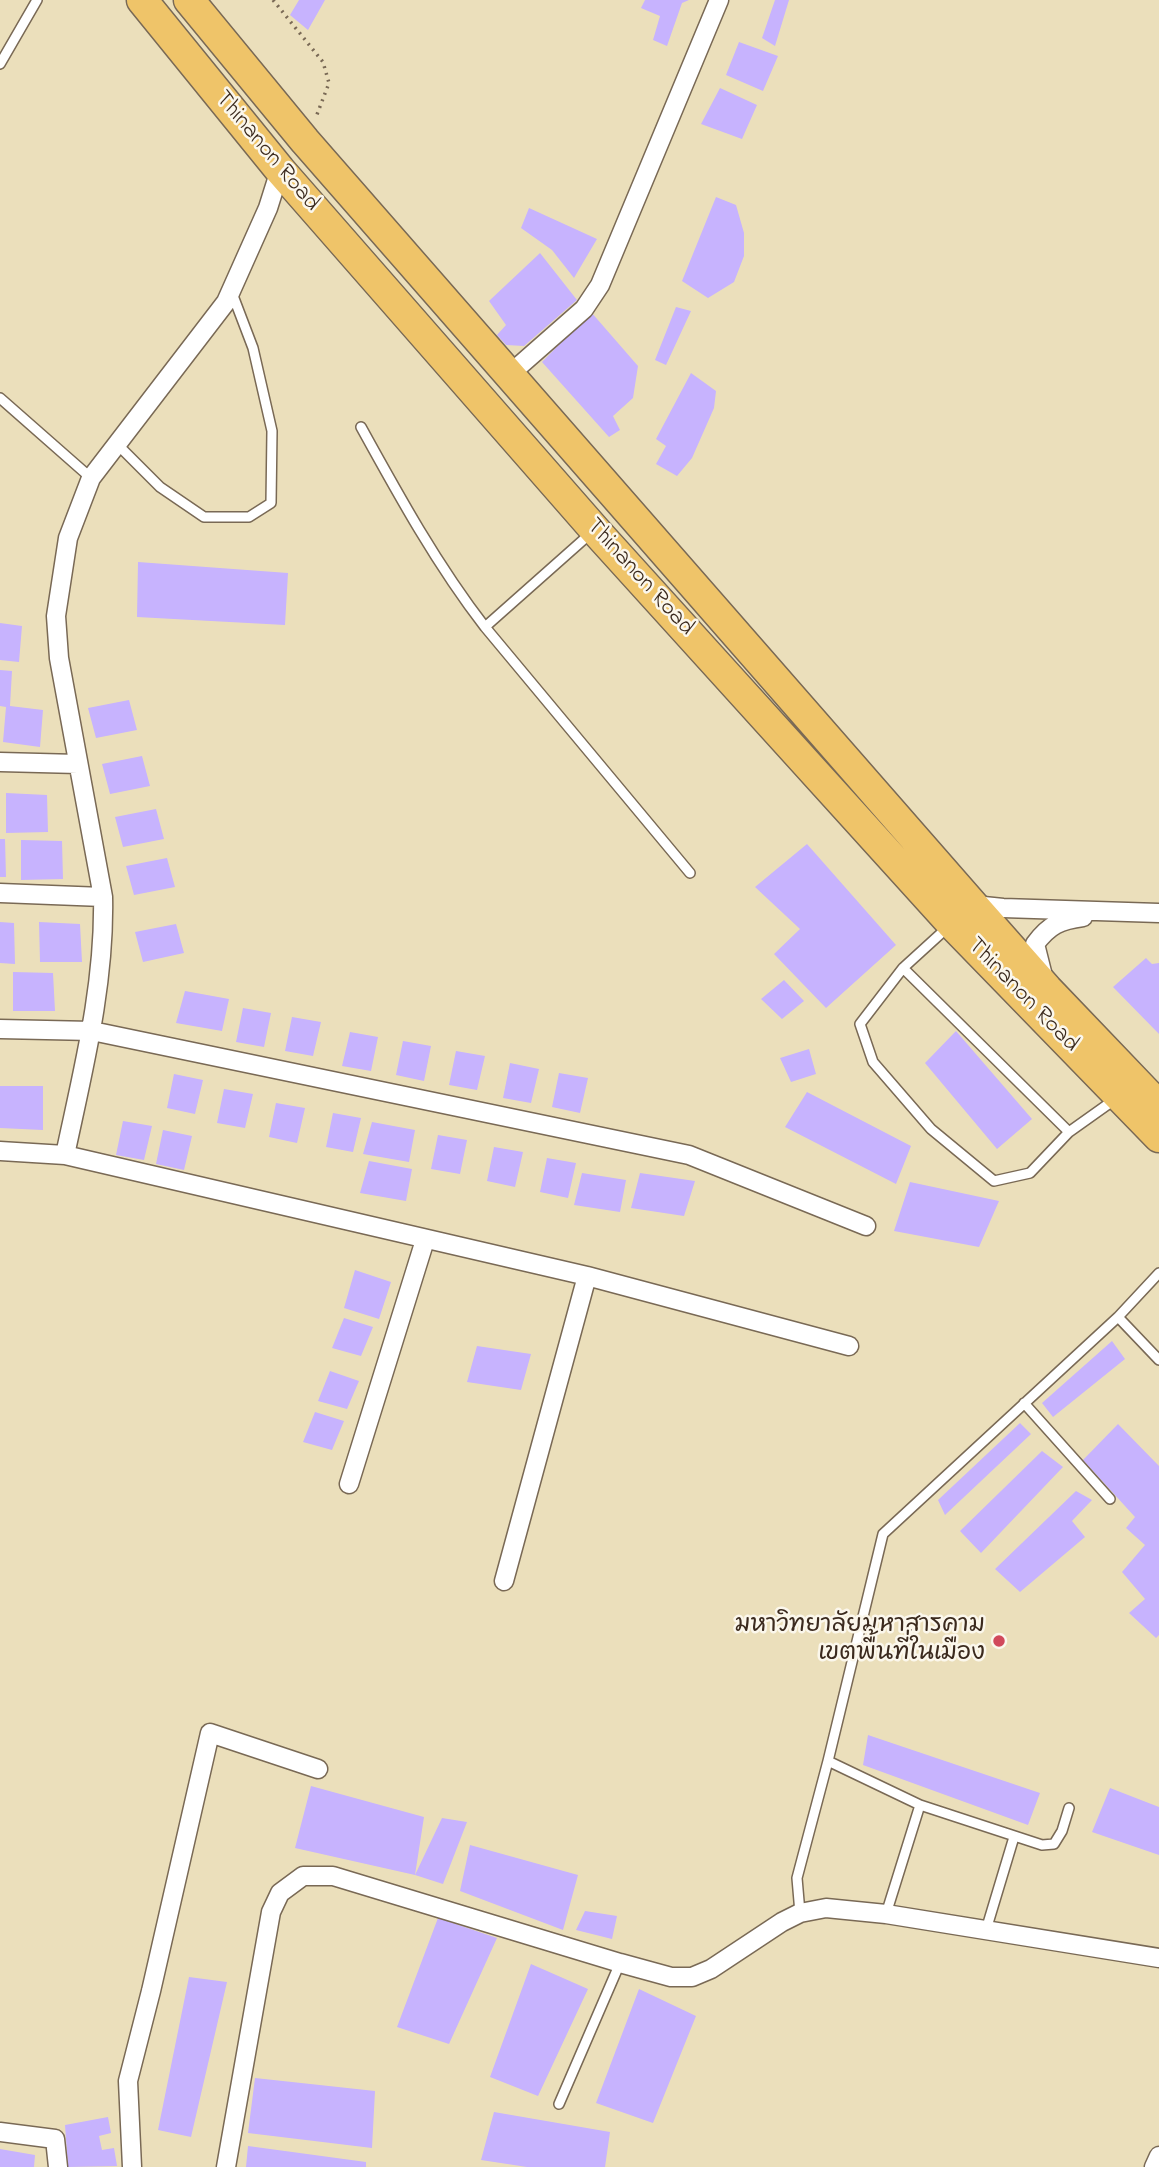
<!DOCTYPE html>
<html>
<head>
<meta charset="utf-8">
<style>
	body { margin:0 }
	canvas { display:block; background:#ebdfbb }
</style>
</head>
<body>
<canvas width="1159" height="2167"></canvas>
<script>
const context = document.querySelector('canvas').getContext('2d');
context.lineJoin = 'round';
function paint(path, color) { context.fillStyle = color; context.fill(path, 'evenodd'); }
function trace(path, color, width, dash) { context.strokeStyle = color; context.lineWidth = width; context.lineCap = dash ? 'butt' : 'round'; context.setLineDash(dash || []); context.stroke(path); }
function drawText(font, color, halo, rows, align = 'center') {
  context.font = font + ' "Indie Flower","Playpen Sans Thai",sans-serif'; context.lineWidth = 5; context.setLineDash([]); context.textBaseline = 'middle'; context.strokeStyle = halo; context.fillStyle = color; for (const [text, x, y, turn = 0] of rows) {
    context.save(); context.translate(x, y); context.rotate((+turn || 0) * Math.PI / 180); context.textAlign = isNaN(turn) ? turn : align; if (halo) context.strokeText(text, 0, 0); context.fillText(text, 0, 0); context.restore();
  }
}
paint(new Path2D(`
	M299,0H325L308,30L290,15Z
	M645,0H689L682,3L667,46L653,40L660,16L641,8Z
	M775,0H789L775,46L762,38Z
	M739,42L778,56L763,91L726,75Z
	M720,88L757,105L742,139L701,124Z
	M716,197L736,205L744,233V256L734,282L708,298L682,281Z
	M529,208L597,239L574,278L552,250L521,228Z
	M540,253L577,300L524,346L506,345L497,335L506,325L489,301Z
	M676,307L691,311L666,365L655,360Z
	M591,312L638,366L633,398L613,416L620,430L609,437L542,362Z
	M691,373L716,391L714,408L692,458L677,476L656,464L666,446L656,439Z
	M138,562L288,573L285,625L137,617Z
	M0,623L22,626L19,662L0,660Z
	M0,670L12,671L10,706L43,710L40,747L3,742L6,707L0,706Z
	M129,700L137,730L96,738L88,708Z
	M142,756L150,786L110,794L102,764Z
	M6,793L47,795L48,832L6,833Z
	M156,809L164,839L123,847L115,817Z
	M0,839H5L6,877H0Z
	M21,840L62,841L63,879L21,880Z
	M807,844L896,945L826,1008L774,954L800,929L755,887Z
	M167,858L175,887L134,895L126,866Z
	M0,922L14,923L15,964L0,963Z
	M39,922L80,924L82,962H40Z
	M176,924L184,953L143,962L135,932Z
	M1146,958L1152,964L1159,963V1034L1113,987Z
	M13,972L53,973L55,1011H13Z
	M784,980L804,1001L782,1019L761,999Z
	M185,991L229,999L222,1031L176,1023Z
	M243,1008L271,1013L264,1047L236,1042Z
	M292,1017L321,1022L313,1056L285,1051Z
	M956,1031L1032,1119L997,1149L925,1063Z
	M350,1032L378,1037L371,1071L342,1066Z
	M403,1041L431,1046L424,1081L396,1075Z
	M809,1049L816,1074L791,1082L780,1058Z
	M456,1051L485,1056L477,1090L449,1085Z
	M510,1063L539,1069L531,1103L503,1098Z
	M559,1073L588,1078L580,1113L552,1107Z
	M174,1074L203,1080L195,1114L167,1108Z
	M0,1086H43V1130L0,1128Z
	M224,1089L253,1094L245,1128L217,1123Z
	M807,1092L911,1146L896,1184L785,1127Z
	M276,1103L305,1108L297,1143L269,1137Z
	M333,1113L361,1118L353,1152L326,1147Z
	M123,1121L152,1126L144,1160L116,1155Z
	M372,1122L415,1130L409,1162L363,1154Z
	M163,1130L192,1136L184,1170L156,1164Z
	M438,1135L467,1140L460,1174L431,1169Z
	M494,1147L523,1152L515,1187L487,1181Z
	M547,1158L576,1163L568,1198L540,1192Z
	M369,1161L412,1169L406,1201L360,1193Z
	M582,1173L626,1180L620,1212L574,1205Z
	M640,1173L695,1181L684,1216L631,1208Z
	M910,1182L999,1201L979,1247L894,1231Z
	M355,1270L391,1282L379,1319L344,1308Z
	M344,1318L373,1327L361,1356L332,1348Z
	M1112,1341L1125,1359L1053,1417L1042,1403Z
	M477,1346L531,1354L521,1390L467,1382Z
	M330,1371L359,1381L347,1409L318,1401Z
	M315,1412L344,1421L332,1450L303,1442Z
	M1020,1423L1031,1434L945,1515L938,1500Z
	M1118,1424L1159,1466V1635L1156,1638L1129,1613L1145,1599L1122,1572L1145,1545L1126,1528L1135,1517L1083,1460Z
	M1042,1451L1063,1467L981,1553L960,1531Z
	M1076,1491L1092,1500L1072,1521L1085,1537L1020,1592L995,1569Z
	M868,1735L1040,1793L1028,1825L863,1765Z
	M311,1786L424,1817L415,1875L295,1848Z
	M1110,1788L1159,1807V1855L1092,1832Z
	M442,1818L467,1822L443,1884L415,1875Z
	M470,1845L578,1875L563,1930L460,1891Z
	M585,1911L617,1916L612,1939L576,1930Z
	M438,1918L497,1938L449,2044L397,2027Z
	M531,1964L588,1989L538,2096L490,2077Z
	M189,1977L227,1982L191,2137L158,2130Z
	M639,1989L696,2016L653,2123L596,2103Z
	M255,2078L375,2091L372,2148L248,2133Z
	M494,2112L610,2132L605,2167H527L481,2160Z
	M108,2117L111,2133L99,2136L102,2150L114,2148L117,2166L68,2167L65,2125Z
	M248,2146L366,2162V2167H246Z
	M0,2149L35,2155L34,2167H0Z`), '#c7b3fe');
const lane = new Path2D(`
	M0,64L37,0
	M0,398L91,478
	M361,427C399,496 437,565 485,627L591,533
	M117,444L160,487L204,517H249L271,503L272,431L253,348L232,293
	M485,627L690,873
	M948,927L903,968L860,1024L873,1062L931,1129L994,1181L1030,1173L1069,1132L1114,1100
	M903,968L1069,1132
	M1118,1317L1159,1360
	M1024,1403L1110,1499
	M828,1761L920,1805L886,1914
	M920,1805L1042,1845L1054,1844L1062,1831L1069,1808
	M800,1913L797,1878L828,1761L883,1534L1118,1317L1159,1273
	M986,1930L1014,1837
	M559,2104L620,1963`);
const street = new Path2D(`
	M510,374L584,309L600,285L719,0
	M0,762L78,764
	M0,893L103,897
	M974,905L1003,908L1159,913
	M1043,976L1035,944C1049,925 1060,920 1083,917
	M0,1029L92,1031L689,1155L866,1226
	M0,1151L65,1155L587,1276L504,1581
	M65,1155C83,1070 105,985 103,897L59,658L56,616L68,538L91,478L226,302L268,208L280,170
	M587,1276L849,1346
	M349,1484L425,1240
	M0,2132L55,2139L58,2167
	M132,2167L128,2081L151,1991L210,1733L318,1769
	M226,2167L271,1912L280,1893L303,1876H333L620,1963L671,1977H692L711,1969L782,1922L800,1913L826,1908L886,1914L1159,1958
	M1154,2167L1159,2156`);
const primary = new Path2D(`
	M142,0L280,170L595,530L951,923L1159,1137
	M189,0L305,141L973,905L1047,989L1159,1106`);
trace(lane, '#796955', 12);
trace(street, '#796955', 21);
trace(primary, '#796955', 33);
trace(new Path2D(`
	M273,0L323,62L329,83L316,117`), '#796955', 3.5, [2, 5]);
trace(lane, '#fff', 9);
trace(street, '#fff', 18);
trace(primary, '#efc469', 30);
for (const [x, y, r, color] of [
	[999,1641,7,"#d1495b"]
]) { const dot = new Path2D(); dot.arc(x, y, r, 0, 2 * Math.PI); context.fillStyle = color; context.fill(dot); trace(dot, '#fbf7ec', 2.5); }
drawText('24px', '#3b2a1e', '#fbf7ec', [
	["Thinanon Road",266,152,50],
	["Thinanon Road",639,578,48],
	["Thinanon Road",1022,996,46]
]);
drawText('24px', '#3b2a1e', '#fbf7ec', [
	["มหาวิทยาลัยมหาสารคาม",985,1627],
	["เขตพื้นที่ในเมือง",985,1655]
], 'right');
</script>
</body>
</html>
